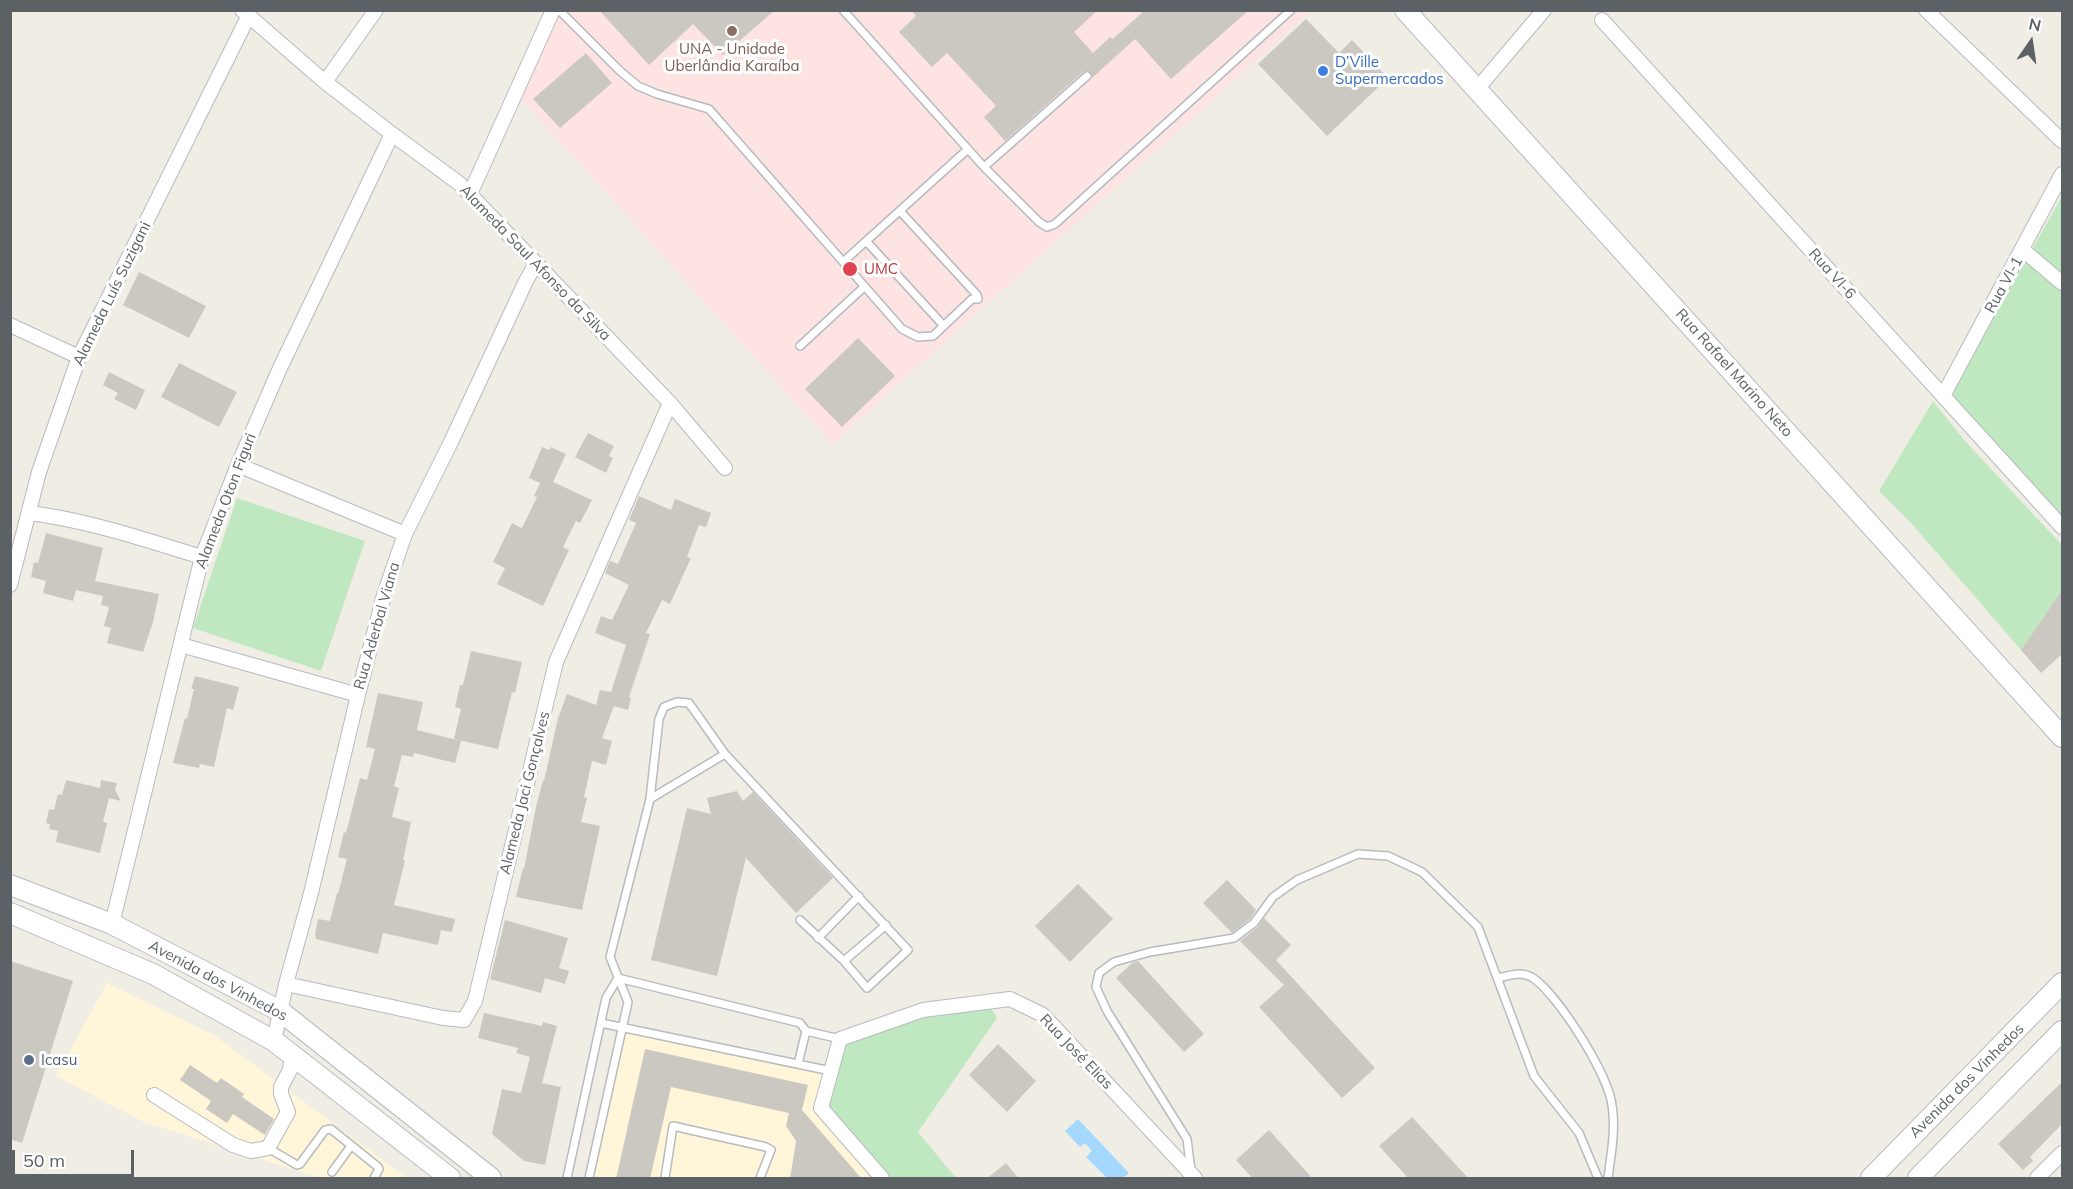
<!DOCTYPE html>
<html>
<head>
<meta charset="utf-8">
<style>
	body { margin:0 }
	#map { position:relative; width:2073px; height:1189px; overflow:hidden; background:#f0ede5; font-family:Mulish,sans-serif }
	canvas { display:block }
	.frame { position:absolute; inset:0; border:12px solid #5c6166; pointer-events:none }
	.north { position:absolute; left:2001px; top:12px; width:60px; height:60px; -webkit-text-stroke:4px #fff; paint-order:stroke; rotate:13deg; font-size:16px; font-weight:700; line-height:24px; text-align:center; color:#5c6166 }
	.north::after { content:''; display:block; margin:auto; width:21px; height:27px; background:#5c6166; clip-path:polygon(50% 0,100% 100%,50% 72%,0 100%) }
	.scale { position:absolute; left:12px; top:1150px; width:122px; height:27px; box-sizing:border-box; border:3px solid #5c6166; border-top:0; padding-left:8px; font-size:18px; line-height:21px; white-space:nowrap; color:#5c6166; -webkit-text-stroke:4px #fff; paint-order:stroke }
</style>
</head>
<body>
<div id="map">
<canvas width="2073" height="1189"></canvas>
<div class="frame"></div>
<div class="north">N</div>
<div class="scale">50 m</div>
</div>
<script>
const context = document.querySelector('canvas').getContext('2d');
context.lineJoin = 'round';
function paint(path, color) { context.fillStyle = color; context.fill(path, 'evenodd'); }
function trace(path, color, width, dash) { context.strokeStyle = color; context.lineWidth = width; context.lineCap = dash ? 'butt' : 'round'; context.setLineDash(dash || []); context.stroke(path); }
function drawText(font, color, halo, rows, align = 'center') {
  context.font = font + ' Mulish,sans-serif'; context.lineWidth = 6; context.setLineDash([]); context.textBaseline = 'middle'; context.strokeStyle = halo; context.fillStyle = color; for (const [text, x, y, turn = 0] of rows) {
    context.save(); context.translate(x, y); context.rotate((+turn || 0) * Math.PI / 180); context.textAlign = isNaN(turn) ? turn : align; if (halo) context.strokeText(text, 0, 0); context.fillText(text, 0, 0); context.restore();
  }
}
paint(new Path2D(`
	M107,983L215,1036L404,1176L402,1178H321L144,1122L56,1076Z
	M623,1028L831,1071L882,1178H589Z`), '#fff6da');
paint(new Path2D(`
	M553,11H1311L832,444L516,93Z`), '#fde3e1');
paint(new Path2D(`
	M2062,196V517L1951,394Z
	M1933,401L1964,440L2062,545V590L2021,650L1912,524L1879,491Z
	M237,498L365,541L321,671L193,628Z
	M988,1003L997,1018L918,1132L956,1178H882L821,1108L840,1039L923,1010Z`), '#c0e8c0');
paint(new Path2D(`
	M1078,1119L1129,1173L1123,1178H1107L1086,1157L1092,1151L1085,1143L1080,1147L1065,1131Z`), '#a5d8ff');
paint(new Path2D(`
	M599,10H775L723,55L693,24L649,65Z
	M911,10H1098L1074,32L1093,53L1110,37L1113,39L1145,10H1249L1171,79L1135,39L1092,78L1089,71L1083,72L1005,141L984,117L996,106L947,53L932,67L899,32L916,16Z
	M1306,19L1339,53L1352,40L1388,78L1327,136L1258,64Z
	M586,53L612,83L560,128L533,99Z
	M139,272L206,306L189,338L123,305Z
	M858,338L895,376L842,427L805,389Z
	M179,363L237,392L219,427L161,397Z
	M109,372L145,390L136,410L114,399L118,393L103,385Z
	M588,433L614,446L609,456L613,458L606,473L575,457Z
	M542,447L549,450L551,447L566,454L553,482L592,500L580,523L576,521L563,547L569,550L543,606L497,584L505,568L493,562L512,523L522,528L537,497L534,496L540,483L529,478Z
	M639,496L671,510L675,499L711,513L706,527L699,525L687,557L691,558L670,604L662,600L646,633L650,634L629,697L631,698L628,710L614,706L602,738L612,741L606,765L592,761L584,797L587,798L581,822L600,826L582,910L516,897L523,868L524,869L536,807L543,780L544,781L558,718L567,694L596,705L600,690L611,692L626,645L595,633L601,616L612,620L629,585L605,573L610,561L618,564L636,523L629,520Z
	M46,533L103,548L95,581L159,594L153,622L143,652L107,643L111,628L104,626L109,607L101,605L103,596L76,590L73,601L43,593L46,581L31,577L34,562L38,563Z
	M2062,590V654L2041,673L2021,650Z
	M471,651L522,662L515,693L512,692L498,749L454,739L461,709L455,707L460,685H463Z
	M195,676L239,687L233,710L227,708L214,767L200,764L199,768L173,763L185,718L187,719L194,689H191Z
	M378,693L423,702L417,730L461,741L455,763L414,753L413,757L402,755L394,786L399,788L392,817L411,822L403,860L405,861L394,905L455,919L452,932L441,930L438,945L383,933L378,954L316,939L315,934L318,919L330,921L337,893L338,894L347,859L338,857L344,832L346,833L360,778L367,780L375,749L366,747Z
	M66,780L100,788L101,780L117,783L115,790L121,801L109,798L103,822L107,823L100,853L56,842L58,831L49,829L50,824L46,823L49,809L54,810L58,794L62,795Z
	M737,791L743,801L753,792L833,878L796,913L746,858L717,976L651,960L687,808L711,814L707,798Z
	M1227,880L1256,910L1250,919L1232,933L1203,903Z
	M1078,884L1113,919L1070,962L1035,926Z
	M1264,918L1291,945L1276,960L1375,1068L1342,1098L1259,1007L1284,985L1240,941L1258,927Z
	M505,920L568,938L559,968L569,971L565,984L545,978L541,993L490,979Z
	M10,961L73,981L22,1143L10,1139Z
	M1138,961L1204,1034L1184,1052L1116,978L1132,963Z
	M484,1013L542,1026L543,1022L557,1026L542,1083L561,1087L545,1165L524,1161L492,1134L502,1089L521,1093L530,1057L516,1053L518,1048L478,1038Z
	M998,1044L1036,1081L1007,1112L969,1075Z
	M645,1049L808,1085L802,1110L862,1179H790L796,1141L786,1126L789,1113L671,1087L650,1179H616Z
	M190,1065L217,1083L221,1078L244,1094L242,1097L274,1119L265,1135L233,1114L227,1123L206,1109L211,1101L180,1080Z
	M2062,1082V1124L2030,1157L2033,1161L2023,1170L1998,1144Z
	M1412,1117L1469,1179H1409L1379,1146Z
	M1269,1130L1313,1179H1253L1236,1160Z
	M1006,1163L1019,1179H986Z`), '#cbc8c2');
const lane = new Path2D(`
	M559,10L620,71L638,86L657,94L709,109L902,329L918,337L933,336L972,299H978L977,295L900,211
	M843,10L984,167L1039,222L1047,227L1055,224L1291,10
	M984,167L1087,76
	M867,242L943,325
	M843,262L968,149
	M800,346L864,287
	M650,799L659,719L664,707L677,702L689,703L725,754
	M818,938L859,896
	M844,961L886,925
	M618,978L800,1023L806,1031L798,1064
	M1498,978C1510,975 1521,971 1533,978C1559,996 1608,1074 1612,1105C1616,1130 1611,1154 1608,1178
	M601,1023L831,1071
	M806,1031L840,1039
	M268,1148L297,1165L300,1164L325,1130L331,1129L378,1167L379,1169L374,1178
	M1191,1171L1187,1139L1107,1011L1096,987L1099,973L1114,962L1150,952L1234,938L1254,923L1273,897L1297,880L1358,854L1388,856L1422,872L1478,927L1534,1076L1579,1133L1598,1178
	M332,1172L351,1146
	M567,1178L606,998L618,978
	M589,1178L628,1002L610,957L650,799L725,754L908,950L867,988L844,961L800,920
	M665,1178L673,1126L766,1147L771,1150L760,1178`);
const street = new Path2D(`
	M242,10L325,82L392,134L460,184L670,403L725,468
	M1926,10L2062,141
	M1602,20L2062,527
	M325,82L376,10
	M1477,89L1544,10
	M470,194L553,10
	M2023,250L2062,283
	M10,325L79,357
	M1943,396L2062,174
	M238,465L405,534
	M29,513C88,520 145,540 202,557
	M10,585L39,472L79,357L248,17
	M181,645L358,695
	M112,924L202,557L238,465L280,368L392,134
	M286,984L443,1018L464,1020L475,1001L556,662L670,403
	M274,1041L286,984L311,893L358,695L384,595L405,534L451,442L525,283L536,263
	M154,1095L233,1145L251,1151L268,1148L288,1112L281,1094V1087L290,1070L292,1056
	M882,1178L821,1108L840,1039L923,1010L1010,999L1043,1015L1195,1178
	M2037,1178L2062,1153`);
const secondary = new Path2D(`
	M1405,10L2062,737
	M10,885L112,924L280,1011L491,1178
	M10,913L153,974L274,1041L450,1178
	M1871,1178L2062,983
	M1918,1178L2062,1031`);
trace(lane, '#b7bbbf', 10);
trace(street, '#b7bbbf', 16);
trace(secondary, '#b8bcc1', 22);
trace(lane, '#fff', 7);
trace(street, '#fff', 14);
trace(secondary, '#fff', 20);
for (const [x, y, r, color] of [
	[732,31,6,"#8d6e63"],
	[1323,71,6,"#3f7fe0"],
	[850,269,8,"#e0444e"],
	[29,1060,6,"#5c6f8a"]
]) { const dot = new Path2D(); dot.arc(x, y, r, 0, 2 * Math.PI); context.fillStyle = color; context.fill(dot); trace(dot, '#fff', 2); }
drawText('15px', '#785e54', '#fff', [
	["UNA - Unidade",732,49],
	["Uberlândia Karaíba",732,66]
]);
drawText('15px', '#366cbe', '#fff', [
	["D’Ville",1335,62],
	["Supermercados",1335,79]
], 'left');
drawText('15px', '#5c6166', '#fff', [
	["Alameda Saul Afonso da Silva",535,263,46],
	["Rua VI-6",1832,274,48],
	["Rua VI-1",2004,285,-61],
	["Alameda Luís Suzigani",112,294,-64],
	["Rua Rafael Marino Neto",1734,373,48],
	["Alameda Oton Figuri",226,501,-69],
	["Rua Aderbal Viana",377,626,-74],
	["Alameda Jaci Gonçalves",525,793,-76],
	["Avenida dos Vinhedos",218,981,28],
	["Rua José Elias",1076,1052,46],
	["Avenida dos Vinhedos",1967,1081,-45]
]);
drawText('15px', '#be3a42', '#fff', [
	["UMC",864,269]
], 'left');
drawText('15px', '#4e5e75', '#fff', [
	["Icasu",41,1060]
], 'left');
</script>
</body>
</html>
